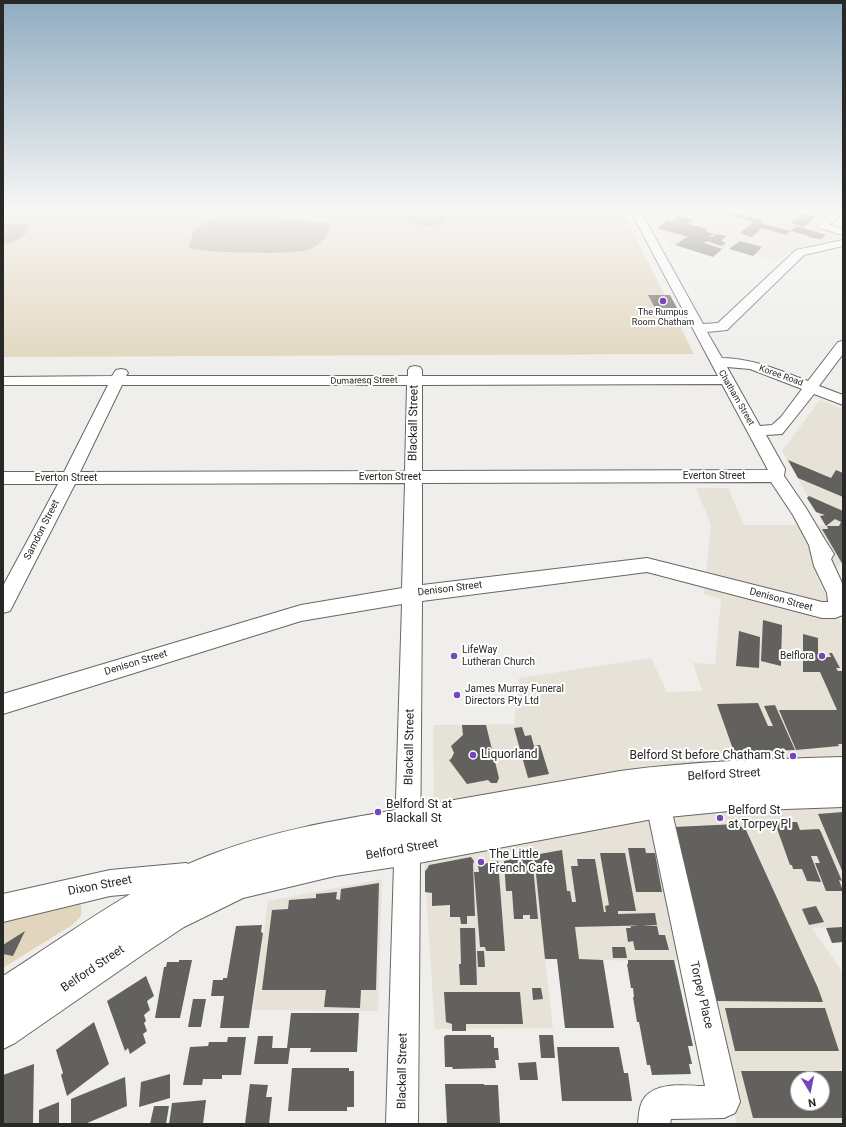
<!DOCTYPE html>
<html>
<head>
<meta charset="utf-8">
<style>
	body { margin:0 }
	#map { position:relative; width:846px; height:1127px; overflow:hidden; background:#efeeeb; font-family:Roboto,sans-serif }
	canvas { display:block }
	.frame { position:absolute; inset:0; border:4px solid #282826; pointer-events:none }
	.north { position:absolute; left:790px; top:1071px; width:40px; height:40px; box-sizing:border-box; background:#fff; border:1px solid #a9a9a8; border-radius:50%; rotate:170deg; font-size:11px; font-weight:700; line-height:16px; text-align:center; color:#282826 }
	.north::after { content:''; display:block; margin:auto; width:14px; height:18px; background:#7546be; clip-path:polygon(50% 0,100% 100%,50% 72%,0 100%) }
</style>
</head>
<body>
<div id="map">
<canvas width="846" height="1127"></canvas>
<div class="frame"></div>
<div class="north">N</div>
</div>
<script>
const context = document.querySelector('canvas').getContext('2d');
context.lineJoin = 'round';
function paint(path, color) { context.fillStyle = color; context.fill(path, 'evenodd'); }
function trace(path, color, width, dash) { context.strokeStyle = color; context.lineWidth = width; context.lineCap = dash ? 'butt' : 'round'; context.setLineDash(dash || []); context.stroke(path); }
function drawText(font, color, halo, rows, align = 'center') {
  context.font = font + ' Roboto,sans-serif'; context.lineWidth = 4; context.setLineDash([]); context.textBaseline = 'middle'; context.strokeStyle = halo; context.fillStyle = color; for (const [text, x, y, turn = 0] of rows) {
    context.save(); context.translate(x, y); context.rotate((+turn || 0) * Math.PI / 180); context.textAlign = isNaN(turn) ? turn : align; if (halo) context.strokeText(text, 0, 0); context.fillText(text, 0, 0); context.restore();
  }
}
paint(new Path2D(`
	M649,212H829L816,226L843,234V238L800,247L777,261L725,248L716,256L669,244Z
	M820,400L843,409V564L816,576L843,627V927L812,928L843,973V1124H737L699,962L545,959L553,1028L435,1029L424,862L434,795L433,725L514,724L519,678L651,658L667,692L702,691L693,663L715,664L721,599L704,594L711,525L696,488H728L744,525H824L782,451ZM798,1079H822V1103H798Z
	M382,879L378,1011L253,1010L268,901Z`), '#e7e2d8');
paint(new Path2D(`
	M3,212H623L694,354L3,357Z
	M77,903L81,905C83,916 80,918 72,925L3,968V919Z`), '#e1d6bd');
paint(new Path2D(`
	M334,212H453V214C429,239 410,217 384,216C372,215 357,223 344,219C341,218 337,214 334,212Z
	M247,215L329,223C331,235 319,246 308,250C294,255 204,253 189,248V245L194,231L202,223L212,219Z
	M3,224H29L30,225C26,237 15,243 3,244Z`), '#aa9f84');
paint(new Path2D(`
	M719,212H735L764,220L760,223L791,231L786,235L762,228L752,237L740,233L753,222Z
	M803,213L816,217L804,227L791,223Z
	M678,216L694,220L688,224L708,229L705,231L715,234L709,236L712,237L717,234L726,236L721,241L726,243L722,246L707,241L704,243L722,249L713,257L675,245L685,238L689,237L657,228L668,220L673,221L675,220L673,219Z
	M796,226L826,235L821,239L808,237L809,236L791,231Z
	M740,241L762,247L753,256L729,249Z
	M648,295H670L677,308H655Z
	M788,460L831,478L836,470L843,473V497L798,478Z
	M809,496L843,511V565L822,529H828L827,526H839L841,522L835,519L826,526L820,516L825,515L816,512L807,498Z
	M763,620L782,625L781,666L761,661Z
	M739,631L760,637L759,668L736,666Z
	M803,634L818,638V657H831L829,653H832L840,668H836L838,671H843V744H838L839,746L796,750L779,710H837L820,672H803Z
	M758,703L768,726H773L764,706L775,705L795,750L734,752L717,704Z
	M462,725H486L499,778L497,783H491L488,780L467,784L449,760L451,759L454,753L451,746L463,735Z
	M522,727L525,736L531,735L534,746L540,745L549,774L528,778L514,728Z
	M843,812V873L818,814Z
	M777,822H797L800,830L819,829L821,832L842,881L839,880L843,891H826L815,863H820L817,856H811L821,882L807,881L802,869H793L792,865H790L775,823Z
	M737,824L746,830L818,988L823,1002L716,1001L674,827Z
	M628,848H645L646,853H655L662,892H636Z
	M562,850L567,891H570L572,902H576L571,866H578L577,859H595L604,912H606L605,906L609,905L600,853H625L636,911H618V914L655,913L657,925L575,927L579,959L603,960L614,1028H565L557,959H545L534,855Z
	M532,855L538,919H530V915H523V919H514L512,891H506L504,861Z
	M471,857L474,861L473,864L475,916H467V924H461L460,917H450V905L432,906V893L425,892V871L427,869L429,865Z
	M498,861L505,951H486L485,947H480L474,872H479L478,865Z
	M379,883L376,990H361L360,1008L324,1007L326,990H262L272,910L288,909L289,900L316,898V894L337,892L336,899L340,900L341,889Z
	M816,906L824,922L809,925L802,909Z
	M262,925L261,932L263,933L249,1028H220L224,996H211L213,980H223V978H227L236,926Z
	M630,925L657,926L659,935H665L669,950H635L633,941L628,942L626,928H631Z
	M842,927L843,942L832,943L826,928Z
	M460,928H475L477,985H460L459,964H461Z
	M25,931L13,956L3,954V945Z
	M612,947H625L627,958H613Z
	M477,951H484L485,967H478Z
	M179,960H192L180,1018H155L164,967H166L167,962H179Z
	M628,960H674L693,1046H688L692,1064H689L691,1074L652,1075L650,1065H647L639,1022H637L633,997H634L633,988H631L627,964H628Z
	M146,976L154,996L147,1001L150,1010L144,1015L146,1021L144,1023L147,1031L143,1034L146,1043L130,1054L128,1048L125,1051L107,1001Z
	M532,988H541L543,999L533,1000Z
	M444,992H520L523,1024H466V1031H452V1024L446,1022Z
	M193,999H206L201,1027H188Z
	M725,1008H825L839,1051H735Z
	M291,1013H359L357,1052H310L311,1048H290L288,1064H254L258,1036H273L272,1048H287Z
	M94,1022L109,1064L67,1096L61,1075L63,1073L56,1050Z
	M446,1035H491V1037H494V1048H498L499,1060H495L496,1068L452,1069L453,1067H445L444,1037Z
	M539,1035H553L555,1058H541Z
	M228,1037H246L241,1075H222V1079H203L202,1085H183L190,1047L208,1046L209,1042H227Z
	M557,1047H619L624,1073H628L632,1101H562Z
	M536,1062L538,1080H520L518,1063Z
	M34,1064L33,1124H3V1075Z
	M292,1068H349V1071H354V1107H347V1111H288Z
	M741,1071H843V1118H753ZM798,1079H822V1103H798Z
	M170,1074V1098L139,1107L141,1082Z
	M125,1077L127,1106L85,1124H71V1099Z
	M250,1084L268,1085L266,1097H272L269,1124H245Z
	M445,1084H484V1085H498L500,1123L447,1124Z
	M206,1100L203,1124H169L172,1103Z
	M59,1102V1124H39V1110Z
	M154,1106H169L166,1124H150Z`), '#62615e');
const minor = new Path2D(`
	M631,212H641L703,324L718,323L796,250L843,240V246L804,255L727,330L707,332L722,358C755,359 778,370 808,381L838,342L843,341V354L819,386L843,395V405L814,394L791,423L782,434L766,435L785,469L784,476L806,508L825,540L834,554L831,559L843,585V615L835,618H822L647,572L422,601L418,1124H386L402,604L301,621L3,714V694L301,605L402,588L405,483L75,484L10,611L3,613V586L58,484H3V472H64L108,385H3V377L112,376L116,370L121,369L126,370L128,373L126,376H408V370L410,367L415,366L420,367L422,370V376H718ZM727,367L750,369L802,389L781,417L772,425L760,426ZM722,384L768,470L422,471V385ZM122,385H407L405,471L80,472ZM771,482L793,515L809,545L814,566L827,593L828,602H822L647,558L422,585V483Z
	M831,212H842L830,225L843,229V235L819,228L818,226Z
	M658,792L667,795L670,804L740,1102L735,1113L724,1118L671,1119L670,1124H638C639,1115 639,1104 645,1097C658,1081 687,1086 705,1086L646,804L649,795Z
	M186,863L195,867L199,876L195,885L186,889L110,896L3,922V894L110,870Z`);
const major = new Path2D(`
	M843,757V807L729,811L658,818L408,865L335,876L243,898L184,927L145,953L15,1043L3,1049V976C72,932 140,880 218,852C279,829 344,819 408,808C479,796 549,783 620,771C694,761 768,759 843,757Z`);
trace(minor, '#686765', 2);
trace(major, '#686765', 2);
paint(minor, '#fff');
paint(major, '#fff');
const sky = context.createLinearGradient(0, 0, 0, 370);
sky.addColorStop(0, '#8facc0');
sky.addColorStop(0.57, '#f8f7f6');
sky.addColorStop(1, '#f8f7f600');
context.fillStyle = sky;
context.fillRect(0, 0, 846, 370);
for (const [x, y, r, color] of [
	[663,301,4,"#7546be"],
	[454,656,4,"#7546be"],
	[822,656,4,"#7546be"],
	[457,695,4,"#7546be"],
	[473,755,4,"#7546be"],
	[793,756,4,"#7546be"],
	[378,812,4,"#7546be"],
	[720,818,4,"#7546be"],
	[481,862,4,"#7546be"]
]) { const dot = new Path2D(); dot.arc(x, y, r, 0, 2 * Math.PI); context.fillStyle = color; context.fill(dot); trace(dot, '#fff', 1.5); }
drawText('9px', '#282826', '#fff', [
	["The Rumpus",663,313],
	["Room Chatham",663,323]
]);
drawText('9px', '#282826', '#fff', [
	["Koree Road",781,376,20],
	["Dumaresq Street",364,381,-1],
	["Chatham Street",736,398,60]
]);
drawText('10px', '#282826', '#fff', [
	["Everton Street",714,476],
	["Everton Street",390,477],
	["Everton Street",66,478],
	["Samdon Street",42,530,-63],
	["Denison Street",450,589,-7],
	["Denison Street",781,600,15],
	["Denison Street",136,663,-17]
]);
drawText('10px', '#282826', '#fff', [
	["LifeWay",462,650],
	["Lutheran Church",462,662],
	["Belflora",814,656,"right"],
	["James Murray Funeral",465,689],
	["Directors Pty Ltd",465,701]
], 'left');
drawText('12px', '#282826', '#fff', [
	["Blackall Street",414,423,-89],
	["Blackall Street",410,747,-89],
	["Belford Street",724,775,-3],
	["Belford Street",402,850,-10],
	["Dixon Street",100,886,-11],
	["Belford Street",93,969,-34],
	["Torpey Place",701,995,77],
	["Blackall Street",403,1071,-89]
]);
drawText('12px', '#282826', '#fff', [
	["Liquorland",481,755],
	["Belford St before Chatham St",785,756,"right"],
	["Belford St at",386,805],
	["Blackall St",386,819],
	["Belford St",728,811],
	["at Torpey Pl",728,825],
	["The Little",489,855],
	["French Cafe",489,869]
], 'left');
</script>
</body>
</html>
